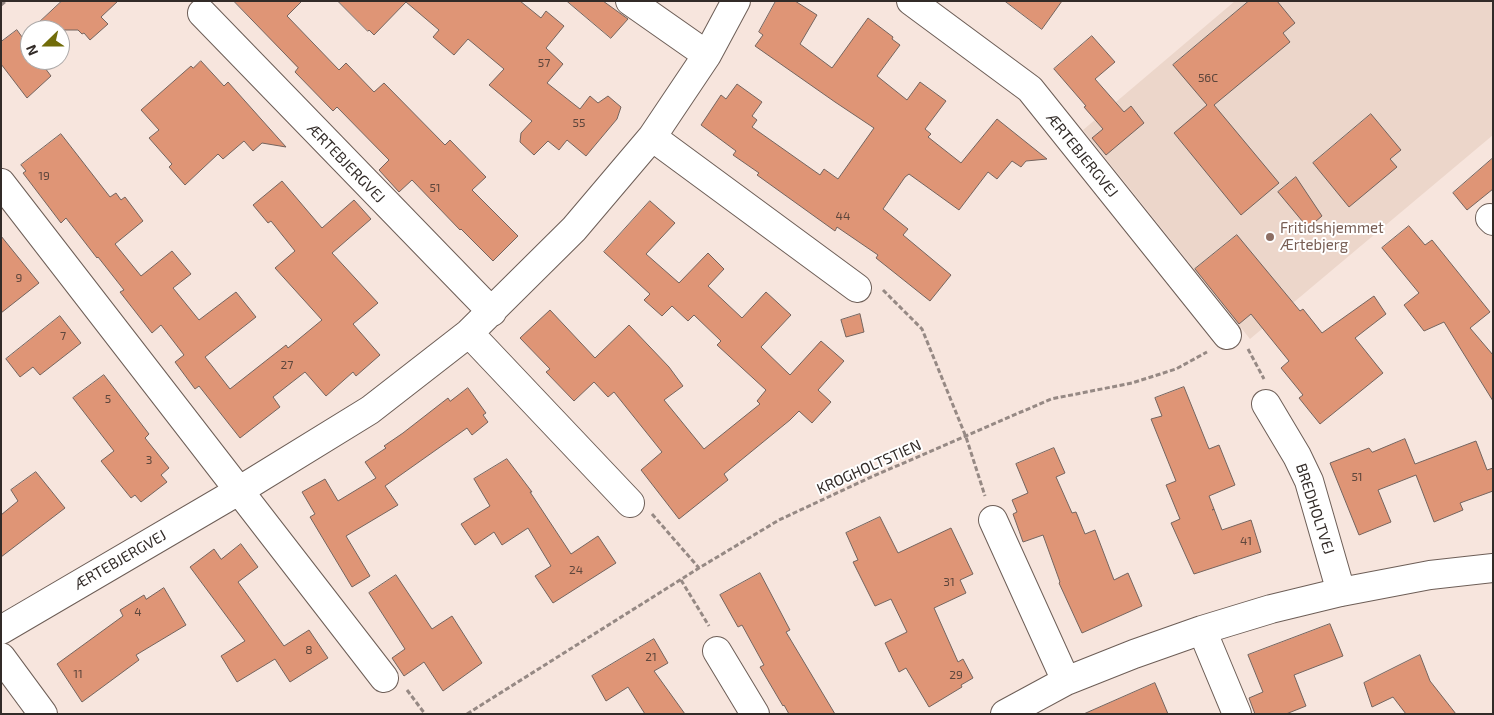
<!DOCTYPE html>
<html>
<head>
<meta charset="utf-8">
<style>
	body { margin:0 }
	#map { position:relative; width:1494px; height:715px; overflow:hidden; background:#f7e5dd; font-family:"Exo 2",sans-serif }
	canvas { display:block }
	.frame { position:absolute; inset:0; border:2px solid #322b28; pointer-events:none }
	.north { position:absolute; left:20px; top:20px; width:50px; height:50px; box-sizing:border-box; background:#fff; border:1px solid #adaaa9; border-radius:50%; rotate:248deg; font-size:14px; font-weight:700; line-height:20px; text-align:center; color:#322b28 }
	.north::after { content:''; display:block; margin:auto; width:18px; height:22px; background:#716c09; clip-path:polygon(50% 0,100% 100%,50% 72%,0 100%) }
</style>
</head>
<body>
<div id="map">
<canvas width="1494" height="715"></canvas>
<div class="frame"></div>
<div class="north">N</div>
</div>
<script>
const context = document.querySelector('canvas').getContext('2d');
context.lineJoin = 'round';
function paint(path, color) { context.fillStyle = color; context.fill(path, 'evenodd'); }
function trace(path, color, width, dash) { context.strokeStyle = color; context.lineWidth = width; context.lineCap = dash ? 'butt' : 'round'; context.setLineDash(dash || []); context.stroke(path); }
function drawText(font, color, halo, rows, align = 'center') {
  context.font = font + ' "Exo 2",sans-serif'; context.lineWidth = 4; context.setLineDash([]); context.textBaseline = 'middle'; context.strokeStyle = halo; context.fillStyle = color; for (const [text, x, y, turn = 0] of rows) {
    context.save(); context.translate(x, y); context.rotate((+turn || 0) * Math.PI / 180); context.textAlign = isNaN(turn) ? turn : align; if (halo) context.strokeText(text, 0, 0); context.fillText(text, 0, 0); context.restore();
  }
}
paint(new Path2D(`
	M1235,1H1490L1493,4V135L1250,339L1083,130Z`), '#ecd6ca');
const building = new Path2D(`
	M62,1H118L101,17L108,24L90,40L84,33L82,34L78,30H31Z
	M234,1H302L287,16L339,70L346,63L374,92L384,83L445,145L450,140L486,177L472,190L518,236L493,261L461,229L460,230L412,180L399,192L379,170L389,160L337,107L333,111L295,72L298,68Z
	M338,1H520L541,18L546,11L564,26L546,48L563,64L547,83L580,109L590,96L598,103L608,96L621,107L617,119L586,156L567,140L559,150L548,141L534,155L520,142L521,133L532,121L489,85L504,69L468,39L454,55L433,37L439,30L406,2L374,35L369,30L368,31Z
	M567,1H603L628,19L611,38Z
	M776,1H795L817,15L800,44L832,68L868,18L893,37L892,39L900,45L877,76L907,100L920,82L946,101L925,129L931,134L928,137L961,163L997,119L1047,159L1026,161L1021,167L1012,161L997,179L988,172L959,210L909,174L905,177L883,209L908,229L903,235L951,275L930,301L876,258L878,255L837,227L835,231L757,175L759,173L733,155L736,151L701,125L721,95L726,99L737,84L762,102L752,116L757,120L752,127L820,175L824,169L838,179L874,128L835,102L755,46L763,35L759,32Z
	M1005,1H1062L1042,29Z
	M1249,1H1277L1295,23L1283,33L1290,42L1214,105L1279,183L1241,215L1174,133L1207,105L1173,65Z
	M17,30L30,48V60H39L51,76L27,98L1,64V42Z
	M1092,36L1115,62L1095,79L1124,112L1131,106L1144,123L1106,155L1092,138L1103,129L1084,107L1086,106L1054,69Z
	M201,61L224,86L228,82L286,147L262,143L253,151L244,141L223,159L218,154L185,185L169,167L172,164L149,138L159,130L141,110L191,66L193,68Z
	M1371,114L1401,150L1390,159L1397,167L1349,207L1313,163Z
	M61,134L110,197L116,193L121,200L125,197L143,221L115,244L141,276L172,251L191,274L173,288L199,320L236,292L256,317L205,357L230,389L286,345L288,348L322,320L275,268L295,251L271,221L268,223L253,205L282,181L322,228L354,200L371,219L332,253L378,303L353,324L380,355L356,376L353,372L326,396L305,372L273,397L280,407L240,438L199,386L195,389L175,362L184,355L161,325L152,333L120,292L124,290L98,257L97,258L66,218L61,223L23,173L26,171L21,165Z
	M1493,158V189L1467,210L1453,193Z
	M1296,177L1322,216L1308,228L1278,192Z
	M650,201L675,223L646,254L679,283L708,253L724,269L708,286L742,318L766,292L791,315L761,347L790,375L821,341L844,361L818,390L831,402L812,423L799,411L790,420L724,474L728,480L679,519L641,470L662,452L614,392L608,397L594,382L574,401L546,372L550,369L520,338L550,310L595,358L629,325L669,367L683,386L664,400L704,449L760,404L757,401L766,390L717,345L721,341L694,315L688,321L672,306L662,316L644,300L650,294L604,252Z
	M1409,226L1425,245L1432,240L1490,312L1470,328L1493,355V401L1444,322L1424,331L1404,305L1419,293L1382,248Z
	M1237,235L1300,311L1303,309L1322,333L1374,296L1386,314L1355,338L1383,373L1320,424L1299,398L1303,395L1281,368L1289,361L1251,314L1239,324L1195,269Z
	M1,236L39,283L1,313Z
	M860,314L864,332L846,337L841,320Z
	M60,316L81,343L40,375L33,367L20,377L6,359Z
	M104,375L149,434L145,438L169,468L161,475L167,482L141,502L135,495L131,498L101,461L114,451L73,398Z
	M1184,387L1209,449L1219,445L1235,485L1209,496L1214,509L1212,510L1214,509L1222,530L1251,520L1261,552L1194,574L1171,523L1180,519L1166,485L1176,481L1151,419L1162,416L1155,398Z
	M468,388L486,413L483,415L488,422L472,435L467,428L385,486L398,505L346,536L370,576L352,587L310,517L315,514L302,492L325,479L338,501L376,478L365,462L386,448L384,446L403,433L448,398L450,401Z
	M1405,439L1415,464L1476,441L1487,470L1493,468V491L1460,503L1463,510L1434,522L1416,475L1378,490L1391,522L1359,535L1330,463L1369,448L1372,452Z
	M1054,448L1065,473L1056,477L1072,513L1076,512L1085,534L1095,530L1114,580L1128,573L1142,606L1082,633L1059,583L1060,582L1043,535L1023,542L1013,514L1017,512L1012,500L1028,493L1016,464Z
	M507,459L532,492H530L571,554L598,536L616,563L553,603L535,576L551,566L528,528L502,545L494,532L475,545L461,524L490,506L474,479Z
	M36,472L65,508L1,557V515L18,501L11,490Z
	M880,517L898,553L951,528L973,574L960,580L966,593L934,608L958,662L963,659L973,678L961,685L962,687L929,707L906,668L899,672L885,643L907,632L891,599L875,606L853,562L858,560L846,533Z
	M241,544L258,567L238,582L284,646L309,630L328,658L290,682L275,659L237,682L221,656L245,641L190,567L214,549L221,559Z
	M760,573L790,630L786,632L835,714H789L784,705L783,706L760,667L764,665L742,625L738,627L720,595Z
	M396,575L432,629L452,616L482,663L443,691L424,662L404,676L392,658L405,649L369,593Z
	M164,588L186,625L136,655L139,660L82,702L57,664L123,616L120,610L144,595L146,599Z
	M1330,624L1343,656L1294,675L1306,706L1286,714H1255L1249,698L1263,692L1248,655Z
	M654,639L668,663L654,671L685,714H645L628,687L606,701L592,676Z
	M1420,655L1430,681L1456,714H1406L1393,697L1372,707L1364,683Z
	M1155,683L1168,714H1084Z`);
paint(building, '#df9576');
trace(building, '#74645e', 1);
const minor = new Path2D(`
	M630,1L707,55
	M911,1L1030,89L1227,335
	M202,13L492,312
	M652,137L857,288
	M1,183L384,678
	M1490,218L1493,221
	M469,333L630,503
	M1266,404L1297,456L1309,481L1341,592
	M993,520L1066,681
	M1,630L240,490L370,410L469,333L574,229L652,137L707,55L736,1
	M1202,630L1237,714
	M717,651L755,714
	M1,657L43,714
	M1005,714L1066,681L1134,654L1202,630L1271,609L1341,592L1430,575L1493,568`);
trace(minor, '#6d5e57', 30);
trace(new Path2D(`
	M1,5L6,1
	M883,290L922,329L966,437L985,496
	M1248,349L1264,379
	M652,514L699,568
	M681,580L709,626
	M407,690L425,714
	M467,714L699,568L779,520L869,478L1051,399L1132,383L1176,369L1207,352`), '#968984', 3, [5, 2.5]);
trace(minor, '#fff', 28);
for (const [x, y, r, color] of [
	[1270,237,5,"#8d6e63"]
]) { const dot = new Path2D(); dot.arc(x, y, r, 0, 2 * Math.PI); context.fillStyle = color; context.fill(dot); trace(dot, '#fff', 2); }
drawText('12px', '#5d463c', null, [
	["57",544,63],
	["56C",1208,78],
	["55",579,123],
	["19",44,176],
	["51",435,188],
	["44",843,216],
	["9",19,278],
	["7",63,336],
	["27",287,365],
	["5",108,399],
	["3",149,460],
	["51",1357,477],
	["41",1246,541],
	["24",576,570],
	["31",949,582],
	["4",138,612],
	["8",309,650],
	["21",651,657],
	["11",78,674],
	["29",956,675]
]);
drawText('15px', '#322b28', '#fff', [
	["ÆRTEBJERGVEJ",1082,155,51],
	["ÆRTEBJERGVEJ",346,163,46],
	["KROGHOLTSTIEN",869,467,-24],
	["BREDHOLTVEJ",1315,509,72],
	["ÆRTEBJERGVEJ",120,560,-30]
]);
drawText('15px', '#785e54', '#fff', [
	["Fritidshjemmet",1280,228],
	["Ærtebjerg",1280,245]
], 'left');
</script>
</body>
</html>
